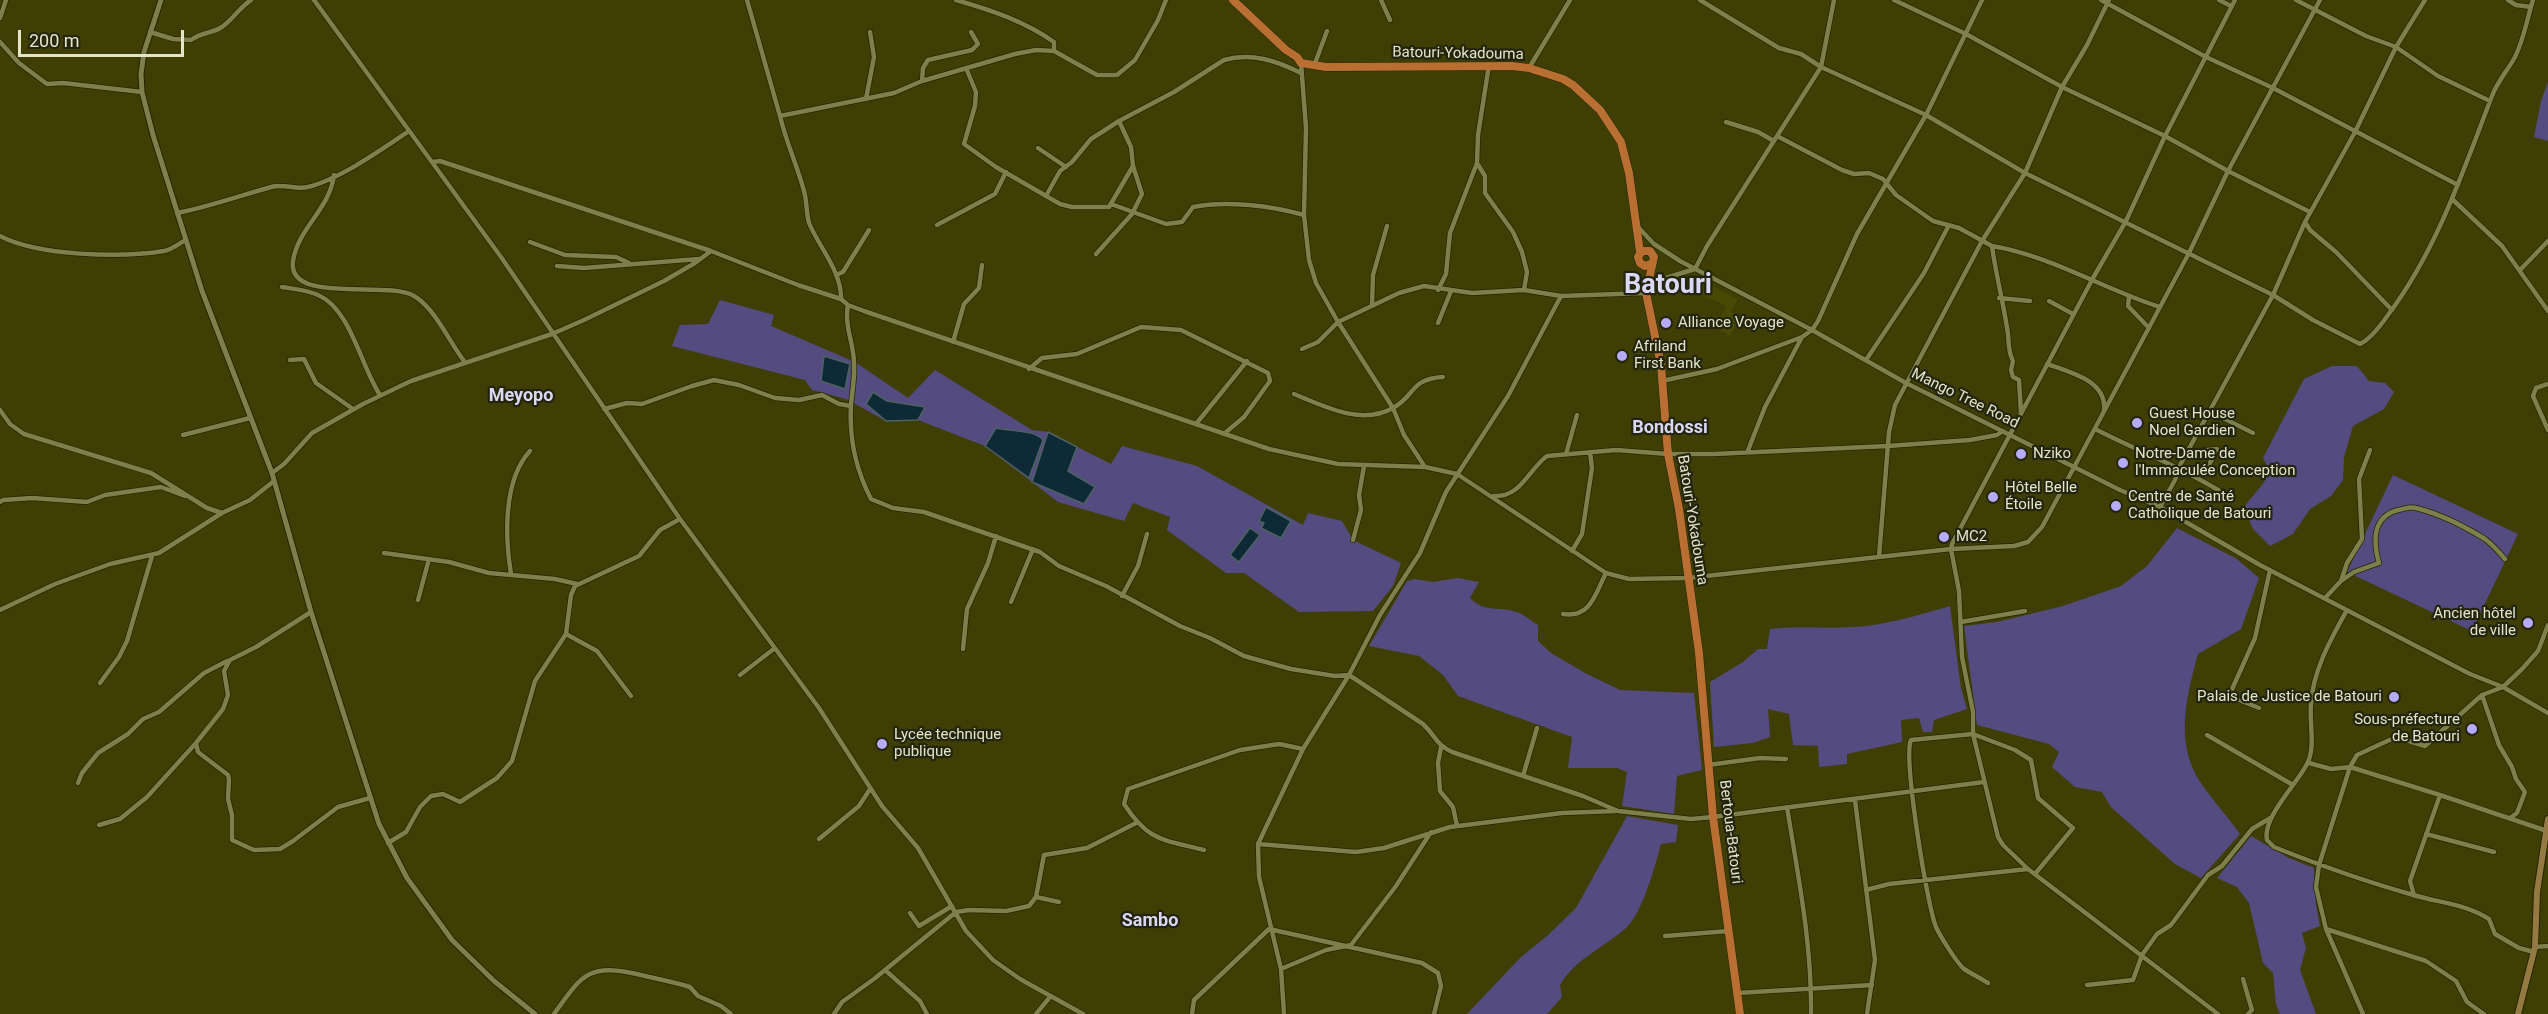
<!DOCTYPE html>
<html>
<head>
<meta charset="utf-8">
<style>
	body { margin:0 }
	#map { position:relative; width:2548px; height:1014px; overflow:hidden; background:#3f3f05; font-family:Roboto,sans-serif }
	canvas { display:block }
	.scale { position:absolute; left:18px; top:30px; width:166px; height:27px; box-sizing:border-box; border:3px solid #e3e5c9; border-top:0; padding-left:8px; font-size:18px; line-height:21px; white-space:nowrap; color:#e3e5c9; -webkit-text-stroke:4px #24250e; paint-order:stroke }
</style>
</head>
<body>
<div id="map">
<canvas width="2548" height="1014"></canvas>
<div class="scale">200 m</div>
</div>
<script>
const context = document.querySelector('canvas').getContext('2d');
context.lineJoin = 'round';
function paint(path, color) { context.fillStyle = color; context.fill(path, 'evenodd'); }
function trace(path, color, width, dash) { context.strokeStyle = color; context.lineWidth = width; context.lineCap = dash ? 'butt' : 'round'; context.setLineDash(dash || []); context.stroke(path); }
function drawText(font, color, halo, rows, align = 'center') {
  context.font = font + ' Roboto,sans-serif'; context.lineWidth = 4.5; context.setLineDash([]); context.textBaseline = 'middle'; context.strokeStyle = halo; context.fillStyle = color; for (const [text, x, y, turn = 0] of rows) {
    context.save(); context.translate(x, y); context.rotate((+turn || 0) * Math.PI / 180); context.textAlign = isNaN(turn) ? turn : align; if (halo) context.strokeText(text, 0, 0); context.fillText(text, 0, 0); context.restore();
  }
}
paint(new Path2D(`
	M1708,284L1738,299L1731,312L1740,317L1730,336L1714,327L1727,306L1702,295Z`), '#484902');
paint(new Path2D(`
	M2548,82V141L2534,137L2541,101Z
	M720,300L774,315L771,326L855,362L908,398L935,370L1032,430L1048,432L1111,464L1122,446L1197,466L1303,525L1308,513L1342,521L1353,540L1401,563L1393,586L1373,611L1299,612L1244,573H1226L1167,530L1170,517L1133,503L1124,521L1058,502L985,446L918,420L886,421L846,399L812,390L805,380L672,346L680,325L708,324Z
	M2332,366H2357L2369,381L2385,383L2394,392L2384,409L2353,426L2344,457L2343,480L2331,496L2310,509L2293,534L2270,546L2253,529L2244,508C2255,489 2277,479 2263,458L2304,379Z
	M2393,475L2518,534L2472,631L2347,572Z
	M2177,528L2237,559L2259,578L2241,629L2198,654C2188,691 2176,734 2194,771C2203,790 2227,815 2240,834L2201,878L2175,864L2111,807L2102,792L2075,787L2052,767L2059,752L2049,744L1977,725L1964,626L1997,622L2063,606L2121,586L2147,566Z
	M1458,578L1479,582L1470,598C1484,613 1500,606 1516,612C1524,614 1531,621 1538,625V641L1551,653L1585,673L1620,690L1694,693L1702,770L1677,776L1674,814L1622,806L1627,772L1617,768H1568L1572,737L1458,696L1443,675L1419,656L1369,646L1407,581L1415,579L1433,582Z
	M1950,606L1961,688L1967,709L1934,720L1932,732H1923L1919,718L1901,720L1902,742L1847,754V764L1819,767L1818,746L1793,745L1789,714L1768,709L1770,737L1753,743L1714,747L1710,682L1743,662L1758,649H1767L1770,629C1798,626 1826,629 1854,627C1887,625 1919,615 1950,606Z
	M1627,816L1678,825L1676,842L1661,844C1655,866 1643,911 1627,927C1605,947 1576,958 1560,985L1562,997L1547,1014H1467L1521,957L1547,936L1576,908Z
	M2251,836L2289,858L2314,868L2316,905L2320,926L2302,933L2306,948L2300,970L2316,1014H2280L2276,1004L2273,973L2263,963L2249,903L2237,887L2217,878Z`), '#544b80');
const water = new Path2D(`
	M824,356L850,364L845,389L821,381Z
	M873,392L887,401L925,407L918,420L886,421L866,404Z
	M996,428C1009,431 1036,430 1043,440L1029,478L985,446Z
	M1048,432L1077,447L1068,471L1095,487L1084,504L1032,482Z
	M1266,507L1291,521L1281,538L1261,528L1264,523L1259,521Z
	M1250,528L1260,535L1239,562L1230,555Z`);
paint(water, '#0e2a36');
trace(water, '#4e6262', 1.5);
const minor = new Path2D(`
	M314,0L501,257L680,519L819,708L882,806L918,848L966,931L993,960L1020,979L1083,1014
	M747,0L780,116L894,93L922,81L1015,54L1036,50L1054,51V42C1024,21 991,10 956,0
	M1381,0L1390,20
	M1700,0L1779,48L1801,54L1821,67L1926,115L2025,173L2273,295L2313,320L2360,344C2371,339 2381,325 2388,315C2437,250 2463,171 2492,96C2497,82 2508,70 2515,57C2524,39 2527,19 2533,0
	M1894,0L1966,34L2062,87L2165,136L2228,171L2310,212
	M2101,0L2206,57L2273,88L2458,185
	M2219,0L2231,6
	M2296,0L2366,36L2396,47L2438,76L2490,101
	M2508,0L2516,5L2531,7
	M0,18L6,0
	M150,32L173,39L191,40C204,31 211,34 222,27C233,19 240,7 251,0
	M0,42L19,63L47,84L63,83L142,92
	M1054,51L1097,75H1117L1135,60L1158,20L1166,0
	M1301,63L1306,128L1304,215L1309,260L1316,283L1338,322L1399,293L1424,286L1472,293L1524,290L1561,296L1646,293L1659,280L1695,269L1707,246L1821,67L1834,0
	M1314,66L1327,31
	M966,68L976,92L975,106L964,144L996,167L1060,204L1072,207H1109L1133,166
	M1529,68L1570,0
	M922,81L923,68L928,60L972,50L978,44L971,32
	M866,99L874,57L870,32
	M780,116C786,142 797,165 804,191C807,201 806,212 809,223C819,247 842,272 841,299
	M1726,122L1758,132L1774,141
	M1777,136L1842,170L1854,174L1869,173L1883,179L1896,195L1933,221L1959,228L1992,246C1996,276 2004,305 2008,334C2009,344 2008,352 2013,361L2011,370L2013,377L2019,380L2021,413
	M1038,148L1066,167
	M433,162L440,161L711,251
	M1477,163L1485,176V193L1513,232L1522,252L1527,272L1524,290
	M334,175C330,209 298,228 293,261C287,305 388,280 414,296C434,307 450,343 464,361
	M1046,196L1060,171L1072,162L1091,139L1119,121L1174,92L1224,60C1251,52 1277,61 1301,73
	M2452,199L2502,246L2548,311
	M1111,204L1166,224L1182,222L1193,207C1226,200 1272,206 1304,215
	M177,213C209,207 239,196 271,187C283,183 295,190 308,187C340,179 381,150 409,131
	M2305,222L2310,230L2336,252L2392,310
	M937,225L995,194L1006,172
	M1638,227L1654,244L1680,261L1812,330L1906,383L2120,490L2160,507L2260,565L2470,674L2503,687L2548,713
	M0,236C38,256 121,258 164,251C171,250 178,244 184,241
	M530,242L565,255L616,257L629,263
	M1992,246C2052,256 2103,289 2160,307
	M1096,254L1132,214L1142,194L1133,166L1131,147L1119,121
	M557,266L584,268L699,259
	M2521,269L2548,241
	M836,275L843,272L869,230
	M282,287C293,289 308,290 318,295C351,309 361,367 380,395
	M1438,290L1446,274L1450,233L1477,163L1478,135L1489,65
	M1561,296L1508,396L1446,492L1420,553L1380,615L1349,675L1423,724C1436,736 1435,744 1452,752L1583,796L1618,811L1691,819L1713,817L1984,782
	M2129,297L2128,306L2149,328
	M1999,298L2030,301
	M2049,301L2073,314
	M848,305C844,327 854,343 854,364C855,378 852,392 851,405C849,438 856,470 871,499L893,508L924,512L1040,552L1059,566L1106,586L1180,626L1210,638L1244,656L1291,669L1335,676L1349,675
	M1372,305L1373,275L1387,226
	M1438,323L1451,291
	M953,342L964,304L979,288L982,265
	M1302,349L1318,342L1338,322L1393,408L1404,435L1425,467
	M290,360L304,359L316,383L353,409
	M1866,360L1924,273L1949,225
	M2047,364C2070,372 2107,381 2104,410
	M1029,369L1042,358L1077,354L1141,327L1181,330L1268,373L1270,381L1244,417L1225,433
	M1662,381L1717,369L1802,337L1812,330L1818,321L1857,234L1926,115L1982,0
	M2548,384L2536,388L2533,396L2548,430
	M1294,394C1324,406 1361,426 1393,408C1416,395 1410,379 1443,377
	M604,409L627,403L642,404L692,386L714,380L739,385L775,398L799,400L822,395L839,404L851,406
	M0,410L10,424L24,434L151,473L207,508L222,513
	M2209,411L2253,433
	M1196,424L1247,361
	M2095,429C2140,452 2186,469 2228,496
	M183,435L250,418
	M2188,452L2217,449L2205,473L2195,475
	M1747,453L1765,407L1802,337
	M1566,454L1577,415
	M272,473L284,464L312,433L363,404L411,381L552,334L584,320L664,281L695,263L711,251L798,285L841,299L848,305L864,311L1269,449L1338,464L1425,467L1457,474L1606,573L1629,579L1688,578L1951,549L2014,546L2028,542L2042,527L2189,253L2228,171L2320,0
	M1493,496C1521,498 1528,470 1547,456L1616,450L1668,454H1714L1888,446L1970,440L1997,435L2003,431
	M0,502L3,500L32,498L87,502L105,495L161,487L185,496
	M2160,507L2175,480L2179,467L2273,295L2305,222L2355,132L2396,47L2425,0
	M1353,540L1361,510L1359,495L1364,466
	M1572,551L1582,534L1592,468L1590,452
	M384,553L449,562L489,573L555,579L577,584
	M1879,557L1889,432L1895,405L1982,241L2025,173L2062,87L2087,45L2109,0
	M511,574C505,537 503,480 530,451
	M2341,581L2354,572L2379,563C2373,541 2372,517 2398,510C2404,509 2410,506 2416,508C2440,514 2464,526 2485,539C2492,544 2499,552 2505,559
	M1122,596L1138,566L1147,534
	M2325,598L2341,581L2347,563L2362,539L2359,479L2370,450
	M418,600L429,559
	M1011,602L1033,549
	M0,610L55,584L110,564L159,553L222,513L250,500L274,481
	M2347,610C2331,639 2313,670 2311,704C2309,723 2316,747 2307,764C2297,784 2262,818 2267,840L2274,847C2319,865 2364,881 2410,894C2438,903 2464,903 2489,919L2495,934L2519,948L2534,952
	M1563,614C1591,618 1595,594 1606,573
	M1961,622L2025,611
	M566,634L597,651L631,696
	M963,649L967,609L988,563L996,536
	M740,675L775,648
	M100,683L119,657L127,641L152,556
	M2482,695L2499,745L2512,767L2516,779L2525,792L2517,813L2510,818
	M2259,708L2229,696L2255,638L2270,570
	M2207,735L2293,785
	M196,743L198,752L228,775L229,779L228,799L232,815V840L254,850L280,849L293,841L338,807L370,798
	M1441,747L1438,763L1440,791L1453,807L1457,826
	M2309,763L2331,769L2350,767L2319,865L2316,887L2326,929L2363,1014
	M1708,765L1760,758L1786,759
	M1523,776L1537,728
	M78,783L82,773L98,753L128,734L143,719L159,712L204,673L227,661
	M1855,800L1875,960L1867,1014
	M1787,807C1798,876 1812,944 1811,1014
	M99,825L120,819L147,797L196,743L223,709L228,695L224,671L230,660L256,647L311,612
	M2547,831L2440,795L2350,767L2357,755L2396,737L2425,746L2482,695L2503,687L2522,669L2538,651L2548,625
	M2426,834L2494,852
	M819,839L859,806L870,789
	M388,843L406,832L420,807L431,796L443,794L460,802L497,778L512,761L535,681L566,634L571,595L575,586L639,556L660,530L680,519
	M1258,844L1356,852L1384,848L1450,827L1562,813L1616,811
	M1204,850C1162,839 1149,842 1124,804L1128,789L1240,750L1279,744L1303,749
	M1866,890L1889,884L2028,869
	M2414,895L2410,881L2440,795
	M1059,902L1036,897L1044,855L1087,848L1136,823
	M910,913L919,926L952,906
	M2326,929L2426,961L2456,981L2467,1002L2484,1014
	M1665,936L1729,931
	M2535,947L2548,946
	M1281,969L1326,950L1351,945L1396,886L1431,832
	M885,970L920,1001L927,1014
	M2243,979L2252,1010L2248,1014
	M1988,983C1980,978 1972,974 1964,969C1957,963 1940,936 1936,927C1927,905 1903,757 1911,740L1973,734L2015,750L2031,760L2038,798L2073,828L2035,874
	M2087,985L2133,980L2142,955L2157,934L2171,925L2208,875L2222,866L2252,829L2272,817
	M1737,993L1872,985
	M554,1014C583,973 589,963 641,975C657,979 674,982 690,987L698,996L721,1006L731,1014
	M834,1014L842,1002L874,979L956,912L969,910L1006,911L1029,906L1036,897
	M1036,1014L1050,997
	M1192,1014L1194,1000L1269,929L1422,963L1438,973L1441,986L1434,1014
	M1284,1014L1281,969L1259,877L1258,844L1303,749L1349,675
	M2218,1014L2028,869L2003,845L1998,837L1973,734V712L1962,657L1959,591L1951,549L1952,544L2093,278L2126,221L2165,136L2235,0`);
const tertiary = new Path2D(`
	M161,0L144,52L141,74L142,92L153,135L202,291L272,473L311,612L379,824L407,878L452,940L494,981L535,1014`);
const secondary = new Path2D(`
	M2518,1014L2535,947L2537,892L2548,819`);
const trunk = new Path2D(`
	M1233,0L1286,50L1297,57L1301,63L1326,67L1512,66L1529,68L1563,79L1573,85L1600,110L1621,142L1629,173L1640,252
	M1651,264L1645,266L1640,263L1638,257L1642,251H1650L1654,257L1646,293L1661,365L1668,454L1679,509L1699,653L1713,817L1740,1014`);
trace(minor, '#252500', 6);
trace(tertiary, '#252500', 7);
trace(secondary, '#252500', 8);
trace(trunk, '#252500', 9);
trace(minor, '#7e804b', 4.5);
trace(tertiary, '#7e804b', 5);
trace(secondary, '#947942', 6);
trace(trunk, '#b96e32', 8);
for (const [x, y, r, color] of [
	[1666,323,6,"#b6abf8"],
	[1622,356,6,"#b6abf8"],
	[2137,423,6,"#b6abf8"],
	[2021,454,6,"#b6abf8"],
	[2123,463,6,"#b6abf8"],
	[1993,497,6,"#b6abf8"],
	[2116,506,6,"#b6abf8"],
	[1944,537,6,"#b6abf8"],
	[2528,623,6,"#b6abf8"],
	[2394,697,6,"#b6abf8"],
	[2472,729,6,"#b6abf8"],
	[882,744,6,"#b6abf8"]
]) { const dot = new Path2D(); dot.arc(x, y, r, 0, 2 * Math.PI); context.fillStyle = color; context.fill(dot); trace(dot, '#24250e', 2); }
drawText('15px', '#e3e5c9', '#24250e', [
	["Batouri-Yokadouma",1458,54,1],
	["Mango Tree Road",1965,399,26],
	["Batouri-Yokadouma",1692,520,81],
	["Bertoua-Batouri",1730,832,83]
]);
drawText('15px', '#e3e5c9', '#24250e', [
	["Alliance Voyage",1678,323],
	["Afriland",1634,347],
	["First Bank",1634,364],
	["Guest House",2149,414],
	["Noel Gardien",2149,431],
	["Nziko",2033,454],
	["Notre-Dame de",2135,454],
	["l'Immaculée Conception",2135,471],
	["Hôtel Belle",2005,488],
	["Étoile",2005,505],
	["Centre de Santé",2128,497],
	["Catholique de Batouri",2128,514],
	["MC2",1956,537],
	["Ancien hôtel",2516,614,"right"],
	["de ville",2516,631,"right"],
	["Palais de Justice de Batouri",2382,697,"right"],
	["Sous-préfecture",2460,720,"right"],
	["de Batouri",2460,737,"right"],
	["Lycée technique",894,735],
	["publique",894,752]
], 'left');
drawText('bold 18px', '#dbd8f5', '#24250e', [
	["Meyopo",521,396],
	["Bondossi",1670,428],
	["Sambo",1150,921]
]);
drawText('bold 27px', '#dbd8f5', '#24250e', [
	["Batouri",1668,286]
]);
</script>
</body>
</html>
